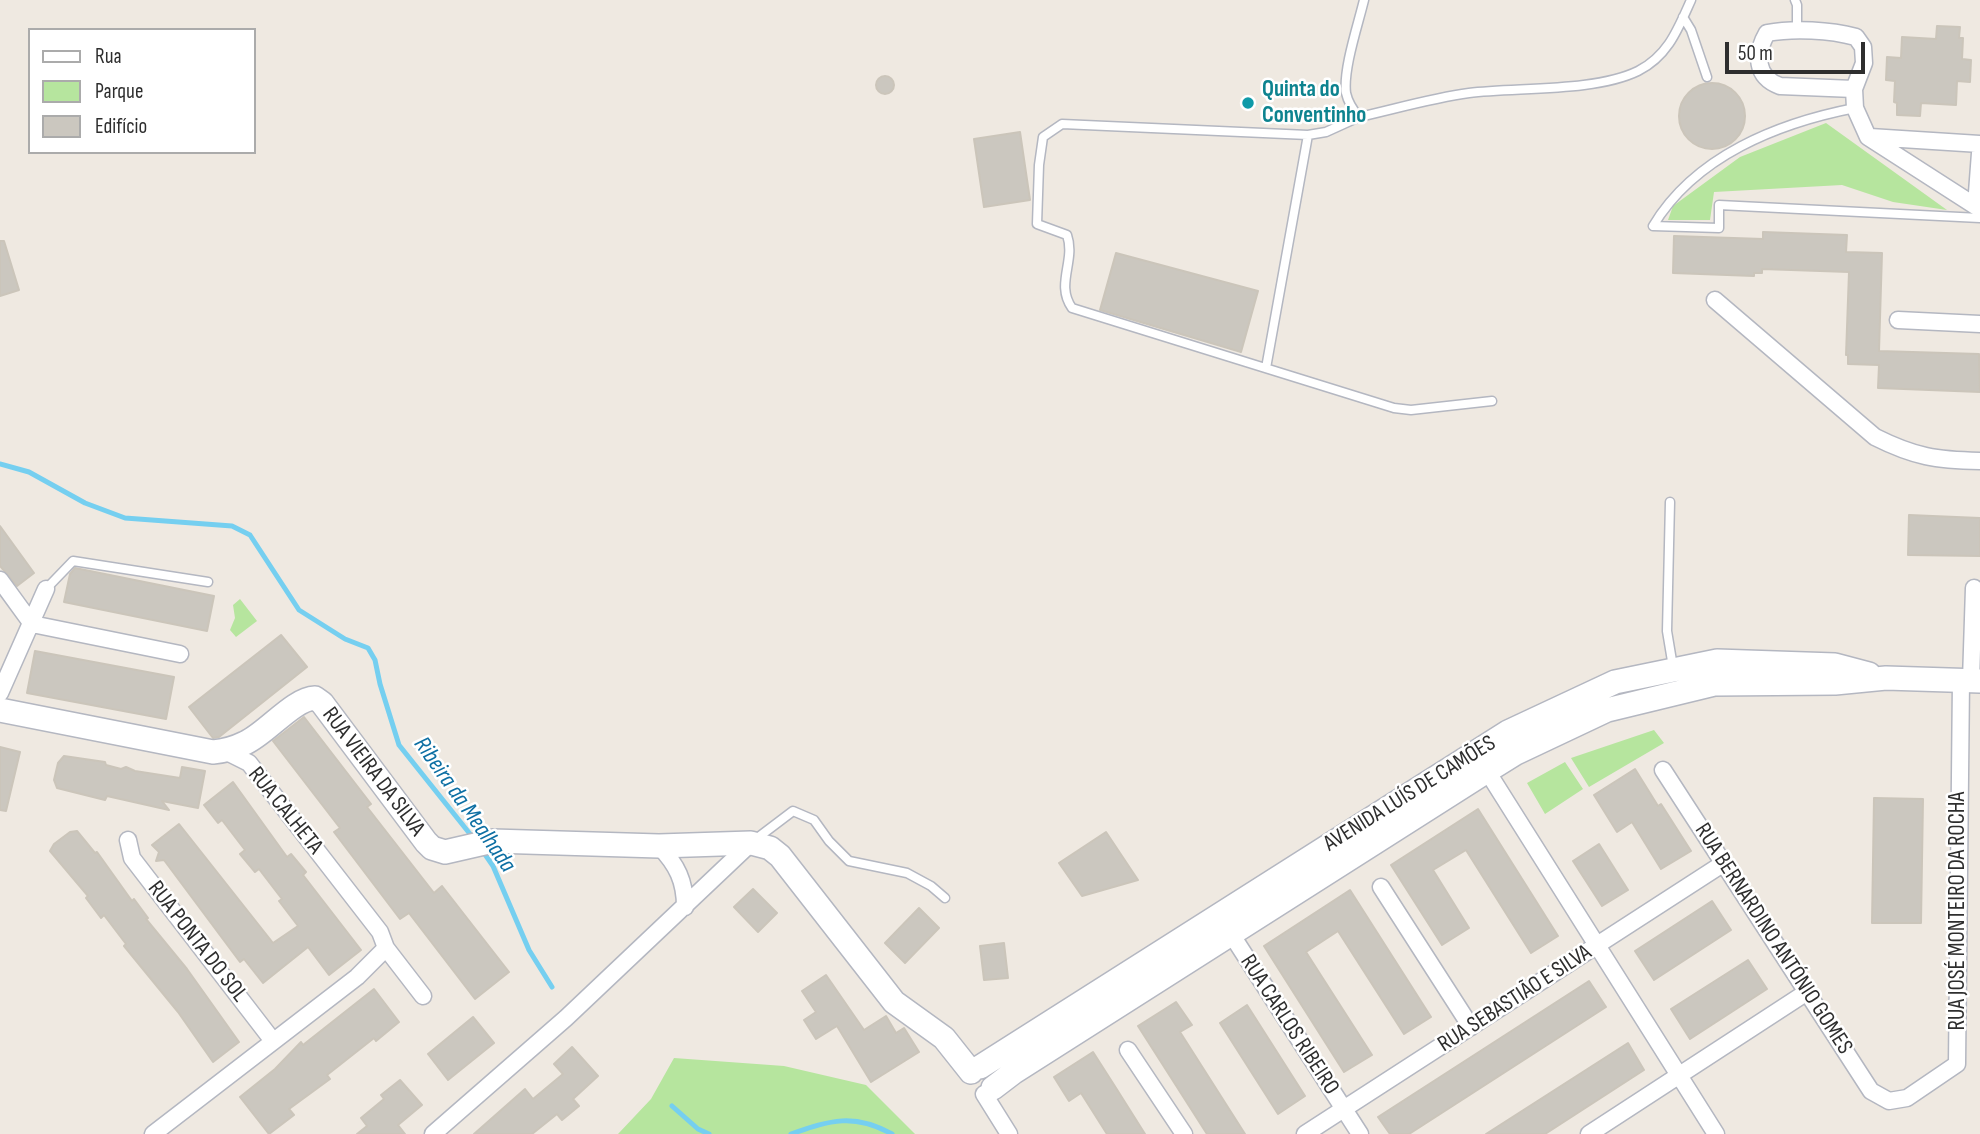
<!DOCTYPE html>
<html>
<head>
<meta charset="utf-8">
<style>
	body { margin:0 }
	#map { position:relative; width:1980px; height:1134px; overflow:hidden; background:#efe9e1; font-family:"Sofia Sans Condensed",sans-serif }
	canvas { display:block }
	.legend { position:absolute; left:28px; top:28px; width:228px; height:126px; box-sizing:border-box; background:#fff; border:2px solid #ababab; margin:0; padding:9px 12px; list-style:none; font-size:21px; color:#2e2e2e }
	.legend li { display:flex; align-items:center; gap:14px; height:35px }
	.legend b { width:35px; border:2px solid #ababab }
	.scale { position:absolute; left:1725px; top:42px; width:140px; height:32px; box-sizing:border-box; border:4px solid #2e2e2e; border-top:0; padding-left:9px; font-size:21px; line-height:24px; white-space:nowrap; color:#2e2e2e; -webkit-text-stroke:5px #fff; paint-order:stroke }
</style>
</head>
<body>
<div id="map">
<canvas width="1980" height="1134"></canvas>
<ul class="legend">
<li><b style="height:9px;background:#fff"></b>Rua</li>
<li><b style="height:19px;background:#b6e59e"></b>Parque</li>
<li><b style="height:19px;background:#cbc7bf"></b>Edifício</li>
</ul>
<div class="scale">50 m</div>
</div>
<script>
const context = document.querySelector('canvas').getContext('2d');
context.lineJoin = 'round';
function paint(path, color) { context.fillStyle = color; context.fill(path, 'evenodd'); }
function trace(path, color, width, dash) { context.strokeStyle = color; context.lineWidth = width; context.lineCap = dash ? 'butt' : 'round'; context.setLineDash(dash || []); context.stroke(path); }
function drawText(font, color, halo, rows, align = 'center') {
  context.font = font + ' "Sofia Sans Condensed",sans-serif'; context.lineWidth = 5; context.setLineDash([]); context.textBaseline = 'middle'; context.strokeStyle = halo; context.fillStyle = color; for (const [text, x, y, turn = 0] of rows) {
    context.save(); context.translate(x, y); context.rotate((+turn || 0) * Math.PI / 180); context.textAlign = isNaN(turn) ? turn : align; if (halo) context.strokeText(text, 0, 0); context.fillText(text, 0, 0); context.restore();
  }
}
paint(new Path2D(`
	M1826,123L1947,210L1893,202L1842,185L1714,192L1710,220H1668L1673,206L1740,157Z
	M240,599L257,621L236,637L230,630L235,618L233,605Z
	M1654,730L1664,743L1589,787L1571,758Z
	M1565,762L1583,789L1545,814L1527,783Z
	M674,1058L784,1066L866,1085L915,1134H618L651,1099Z`), '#b6e59e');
trace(new Path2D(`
	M0,464L29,472L85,503L125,518L232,526L250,535L299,610L345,639L368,648L375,660L380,684L399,745L474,839
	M482,850L493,866L529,950L552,987
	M672,1106L698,1129L709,1134
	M791,1134C831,1120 854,1113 892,1134`), '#75cff0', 5);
const building = new Path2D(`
	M1937,26L1960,27L1959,38H1963L1962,59L1971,60L1970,82L1957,81L1956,105L1921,103L1920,116L1897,115V103L1894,102L1895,81L1886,80L1887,57L1901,58L1902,37L1936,39Z
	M876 85a9 9 0 1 1 18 0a9 9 0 1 1-18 0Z
	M1679 116a33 33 0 1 1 66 0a33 33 0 1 1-66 0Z
	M1020,132L1030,200L984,207L974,139Z
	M1763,232L1847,235L1846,252L1882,253L1879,351L1979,354L1980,392L1878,388L1879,365L1848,364V355H1846L1849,272L1762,269V273H1754V276L1673,273L1674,236L1763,239Z
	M0,241H4L19,290L0,296Z
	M1116,253L1258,291L1241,352L1100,310Z
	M1909,515L1980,518V556L1908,555Z
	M0,526L34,573L17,586L0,566Z
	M75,568L214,596L207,631L64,602L70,574Z
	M281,635L307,667L219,737L213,738L189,707Z
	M35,651L174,677L166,719L27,693Z
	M304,717L371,804L367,807L434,893L442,886L509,972L475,999L409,913L400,919L334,832L340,828L273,741Z
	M0,747L20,752L6,811L0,810Z
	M64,756L105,762L106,765L121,769L126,767L135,771L180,778L182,767L205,771L198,808L162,801L169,810L107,796L105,800L57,788L54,780L58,763Z
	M1635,769L1658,806L1661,804L1691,851L1661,869L1632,822L1617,832L1594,795Z
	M233,782L287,857L291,854L306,872L303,875L361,950L329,975L308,947L263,983L244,959L240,962L164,860L156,861L159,852L152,845L179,824L273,943L298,926L279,901L282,899L259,869L255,872L240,854L245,850L222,820L218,823L204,805Z
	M1874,798L1923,799L1921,923H1872Z
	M1478,809L1558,936L1531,953L1466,850L1433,870L1469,928L1442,945L1391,865Z
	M77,831L95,853L97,852L132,901L134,899L148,918L146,919L187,969L239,1042L213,1062L178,1012L124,946L126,944L104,915L101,918L86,898L88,896L50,851L54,844L70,832Z
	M1106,832L1138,880L1082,896L1059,863Z
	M1599,844L1628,890L1602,906L1573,861Z
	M753,889L777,913L758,932L734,907Z
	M1350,890L1431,1017L1404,1034L1338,931L1306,952L1372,1055L1344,1072L1264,946Z
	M1712,901L1731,930L1654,980L1635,951Z
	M919,908L939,928L905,963L885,943Z
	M1004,943L1008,978L984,980L980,946Z
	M1748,960L1767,989L1690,1039L1671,1009Z
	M826,975L864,1030L886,1016L896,1033L904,1028L919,1052L871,1082L837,1026L816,1039L804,1020L816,1012L802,991Z
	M1589,981L1606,1007L1409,1134H1390L1378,1117Z
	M374,989L399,1022L376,1041L374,1038L327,1075L330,1079L289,1109L294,1115L269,1134L240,1097L275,1069L301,1042L303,1045Z
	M1176,1002L1192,1025L1180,1032L1245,1134H1207L1138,1026Z
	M1247,1005L1305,1096L1278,1114L1220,1023Z
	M473,1017L494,1043L448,1080L428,1054Z
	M1628,1043L1644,1070L1545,1134H1486Z
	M572,1047L598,1076L573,1099L579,1106L562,1120L557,1114L532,1134H474L525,1089L533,1099L563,1074L554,1064Z
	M1093,1052L1116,1088L1145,1134H1107L1081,1093L1069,1101L1054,1077Z
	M400,1080L422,1105L398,1125L405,1134H357L367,1126L361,1118L384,1099L381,1095Z`);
paint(building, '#cbc7bf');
trace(building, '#cbc5ba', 2);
const lane = new Path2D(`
	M1364,0C1358,25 1343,69 1346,93C1348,102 1353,110 1359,117C1395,109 1432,98 1469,93C1518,87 1595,92 1638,71C1668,56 1678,29 1691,0
	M1795,0L1797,5V31
	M1683,17L1691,30L1707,77
	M1855,108C1778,123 1695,156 1653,226L1719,228V205L1980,218
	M1359,117L1326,132L1308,135L1062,124L1043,137L1039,165L1037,224L1067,235C1076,261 1055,284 1072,308L1394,408L1411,410L1492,401
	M1266,368L1308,135
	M1670,502L1667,631L1673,667
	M46,589L73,561L208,582
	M756,839L793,811L814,820L829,841L849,861L907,873L931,886L945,898`);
const street = new Path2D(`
	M1854,89L1780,86C1755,77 1755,54 1767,33C1794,28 1830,30 1856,37L1863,47L1864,63L1854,89L1855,108L1868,137L1980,209
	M1870,137L1980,144
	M1976,206L1980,153
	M1715,300L1875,437C1915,457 1936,460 1980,461
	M1898,320L1980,324
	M0,580L32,624L180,654
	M1971,680L1974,588
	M0,693L46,589
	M225,751L249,763L380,932L386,948L423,996
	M1482,763L1716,1134
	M1663,770L1871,1091L1889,1101L1907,1098L1957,1064L1961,680
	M128,840L132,858L273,1041
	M659,846C677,865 685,881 685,907
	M1381,887L1471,1027
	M1226,926L1360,1134
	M1128,1050L1184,1134
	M984,1094L1009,1134
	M153,1134L357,977L386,948
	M433,1134L566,1018L751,843
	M1305,1134L1724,863
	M1589,1134L1807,992`);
const secondary = new Path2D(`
	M0,710L213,752C224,751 235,748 245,743C267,733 293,699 315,698L322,703L426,842L432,848L445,852L493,841L659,846L751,843L770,848L780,856L894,1002L944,1038L971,1072
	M980,1067L1508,732L1615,682L1717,661L1835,665L1869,674
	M993,1088L1014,1072L1487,771L1516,753L1607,710L1714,684L1835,683L1886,678L1980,681`);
trace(lane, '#b4b7c1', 11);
trace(street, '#b4b7c1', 19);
trace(secondary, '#b4b7c1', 26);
trace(lane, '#fff', 8);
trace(street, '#fff', 16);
trace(secondary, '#fff', 23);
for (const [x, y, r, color] of [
	[1248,103,7,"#0f9aa8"]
]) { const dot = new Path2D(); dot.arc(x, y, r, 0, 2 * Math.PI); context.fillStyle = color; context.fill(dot); trace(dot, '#fff', 2.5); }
drawText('bold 23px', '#0d838f', '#fff', [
	["Quinta do",1262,90],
	["Conventinho",1262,116]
], 'left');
drawText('23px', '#2e2e2e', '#fff', [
	["RUA VIEIRA DA SILVA",373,772,53],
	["AVENIDA LUÍS DE CAMÕES",1410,794,-32],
	["RUA CALHETA",285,811,51],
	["RUA JOSÉ MONTEIRO DA ROCHA",1958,911,-90],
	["RUA BERNARDINO ANTÓNIO GOMES",1773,939,57],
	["RUA PONTA DO SOL",197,942,52],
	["RUA SEBASTIÃO E SILVA",1515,999,-33],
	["RUA CARLOS RIBEIRO",1289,1025,57]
]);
drawText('italic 24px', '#0d6fa3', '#fff', [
	["Ribeira da Mealhada",464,805,55]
]);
</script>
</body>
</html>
